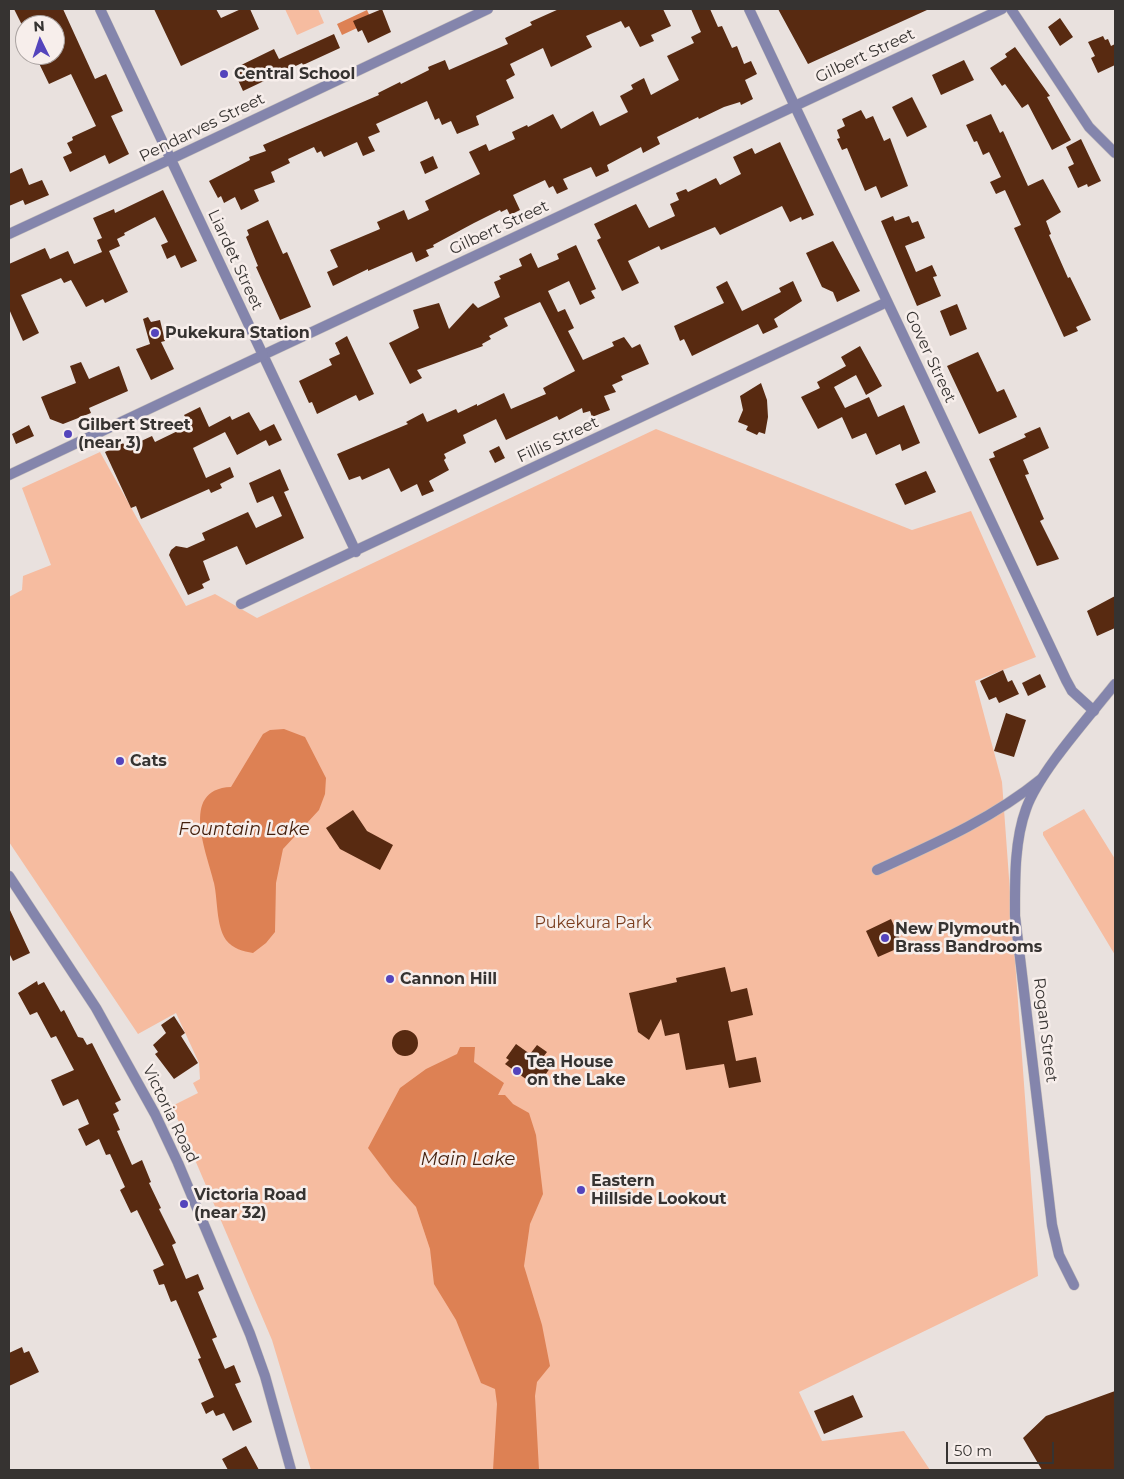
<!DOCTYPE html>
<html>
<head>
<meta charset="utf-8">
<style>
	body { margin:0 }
	#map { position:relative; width:1124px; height:1479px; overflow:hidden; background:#e9e1de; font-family:Montserrat,sans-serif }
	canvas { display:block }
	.frame { position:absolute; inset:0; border:10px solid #363331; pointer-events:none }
	.north { position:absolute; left:15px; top:15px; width:50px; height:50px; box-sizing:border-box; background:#f7eeeb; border:1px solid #aaa3a1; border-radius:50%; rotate:356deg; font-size:14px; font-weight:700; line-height:20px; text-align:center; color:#363331 }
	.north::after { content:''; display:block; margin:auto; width:18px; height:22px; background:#5444bc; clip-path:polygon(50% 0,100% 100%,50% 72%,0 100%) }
	.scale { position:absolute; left:946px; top:1442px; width:108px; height:22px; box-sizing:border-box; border:2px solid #363331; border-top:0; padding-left:6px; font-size:15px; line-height:18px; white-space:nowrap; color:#363331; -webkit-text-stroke:4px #f7eeeb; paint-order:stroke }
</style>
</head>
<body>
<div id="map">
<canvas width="1124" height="1479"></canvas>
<div class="frame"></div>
<div class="north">N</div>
<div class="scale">50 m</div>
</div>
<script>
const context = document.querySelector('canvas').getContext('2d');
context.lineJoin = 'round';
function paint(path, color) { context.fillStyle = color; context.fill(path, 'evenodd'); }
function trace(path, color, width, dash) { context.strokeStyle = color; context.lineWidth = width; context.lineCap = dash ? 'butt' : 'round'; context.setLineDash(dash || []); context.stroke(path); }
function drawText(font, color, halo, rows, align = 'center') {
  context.font = font + ' Montserrat,sans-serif'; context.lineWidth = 5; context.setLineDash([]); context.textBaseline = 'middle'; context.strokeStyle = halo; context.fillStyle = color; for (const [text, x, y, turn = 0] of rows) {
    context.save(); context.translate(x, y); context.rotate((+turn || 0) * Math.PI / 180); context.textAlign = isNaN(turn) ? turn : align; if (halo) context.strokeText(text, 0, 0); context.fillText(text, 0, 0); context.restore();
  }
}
paint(new Path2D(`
	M285,9H318L324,23L297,35Z
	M656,429L912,530L971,511L1036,657L975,681L1002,782L1038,1276L799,1392L822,1441L904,1431L930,1470H311L272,1340L172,1106L198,1093L193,1083L200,1079L199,1063L176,1013L138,1034L9,842V597L22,590L23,576L51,565L22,488L100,452L186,606L215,594L257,618Z
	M1084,809L1115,859V955L1043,835V832Z`), '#f6bca0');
paint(new Path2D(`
	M367,10L372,21L342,35L337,24Z
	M284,729L305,737L326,778L325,794L319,810L283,849L276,883L275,932L266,943L253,953C243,951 233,949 226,940C216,925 218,901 214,883C208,855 178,789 231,787L263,734L270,730Z
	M460,1047H475L474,1062L504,1083L498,1095H505L513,1104L529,1113L536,1135L543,1194L530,1224L524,1266L542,1325L550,1366L537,1382L535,1396L539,1470H493L497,1404L495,1389L481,1383L456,1320L434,1284L430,1249L416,1207L392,1180L368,1148L400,1088L426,1069L457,1054Z`), '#dd8154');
paint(new Path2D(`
	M14,9H63L95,79L106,74L123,111L111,116L129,154L109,164L105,155L70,172L63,157L72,153L67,143L73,140L72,137L96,126L71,74L49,84L35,55H55V25H22Z
	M154,9H216L221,18L241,9H250L259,29L181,66Z
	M382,9L391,32L368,43L362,30L358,32L353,21Z
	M559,9H663L671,26L651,35L654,41L640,47L629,26L625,28L621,21L586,36L592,47L551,67L543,48L510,64L515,75L506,80L514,98L476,116L479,125L457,134L451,121L442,125L439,118L435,120L427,101L376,124L380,132L368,137L375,151L363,156L357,142L324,157L321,151L317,153L314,147L288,159L290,163L271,172L275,182L254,190L259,201L241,210L235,197L224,203L221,196L218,198L209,181L250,160L249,157L266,151L263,145L379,95L378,93L400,82L401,84L429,70L428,67L445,60L449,70L508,44L505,38L532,25L530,22Z
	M691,9H710L718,27L722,26L732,48L737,46L744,64L751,61L757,74L745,80L753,99L741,105L740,102L724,107L699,119L698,117L657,137L660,144L643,153L641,147L607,165L609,171L596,177L591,167L563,179L568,189L557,194L553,186L549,188L545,180L513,195L520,210L510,215L507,209L501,212L500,210L474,223L433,245L434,247L426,250L429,256L416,262L412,252L368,271V269L333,286L327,272L338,267L330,250L380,229L377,222L404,210L408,220L429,210L425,201L480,174L469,152L486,144L489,151L515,139L512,132L527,125L528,127L553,114L561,129L593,111L600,126L628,112L620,96L633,89L631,85L644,78L651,95L679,80L667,56L694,43L691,37L701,32Z
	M778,9H927V10L808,64Z
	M1060,18L1073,37L1060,46L1048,27Z
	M334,34L340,48L303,65L302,63L243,91L233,69L274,49L279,59Z
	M1103,36L1105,40L1108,39L1111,46L1115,44V65L1098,73L1091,58L1095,56L1088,42Z
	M1015,47L1050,96L1047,97L1071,140L1052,150L1028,104L1022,108L1005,84L1002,86L990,68L1007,57L1005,54Z
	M964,60L974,80L941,95L932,75Z
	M912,97L927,127L907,137L892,107Z
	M861,110L866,119L873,116L884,141L890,138L908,186L881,198L876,186L865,191L847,148L842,150L837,139L840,138L837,130L845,126L842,119Z
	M991,114L1000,133L1003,131L1028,186L1043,179L1061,212L1046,221L1051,234L1049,235L1068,278L1070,277L1091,320L1076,327L1078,331L1064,337L1014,228L1021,225L1005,190L996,194L990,182L1001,177L989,152L983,155L977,141L974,142L966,125Z
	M1081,139L1101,181L1088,187L1087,184L1078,188L1068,167L1074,164L1066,147Z
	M780,142L814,215L802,220L801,217L790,222L782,206L720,235L715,227L661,250L659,246L628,261L639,283L622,291L597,240L601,238L594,224L636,204L649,228L675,216L670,204L679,200L676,193L686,189L688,192L716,178L720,185L741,174L733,157L752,148L755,154Z
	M433,156L438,168L425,174L420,162Z
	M22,168L29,185L42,180L49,195L25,205L23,200L9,206V174Z
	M163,190L197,261L181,268L175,255L167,259L161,245L168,242L155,217L124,233L125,235L117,239L120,246L109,251L128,292L105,303L103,299L86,307L71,280L64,283L61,278L21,295L39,333L23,341L9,309V264L45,248L50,259L68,251L74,264L102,252L97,240L102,238L93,218L114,209L115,213Z
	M893,216L895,221L909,216L912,223L918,221L925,238L905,246L916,272L932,265L937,276L933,277L941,296L917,306L881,221Z
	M268,220L283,254L287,252L311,307L280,320L256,267L258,266L246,237L249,235L247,230Z
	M833,241L860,291L837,302L833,292L822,287L806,253Z
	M576,245L596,289L591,291L595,298L580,305L569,281L548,291L558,312L565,309L574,328L568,331L583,360L614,346L612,342L624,337L632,348L640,344L649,364L621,376L623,380L612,385L616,392L604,396L610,410L592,417L590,411L583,413L582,408L559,420L557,416L506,440L496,419L463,435L466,443L444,454L446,458L444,460L449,470L429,481L434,491L422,496L417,484L401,492L389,468L362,480L360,476L349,480L337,454L408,424L406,422L423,413L427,422L456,409L458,413L477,404V406L504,393L511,409L546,394L543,388L575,371L540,302L504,318L508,326L489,336L491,339L482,344L483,346L417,370L422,378L410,384L389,343L419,328L413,310L439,303L449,329L473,303L478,308L500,297L494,282L501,279L499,276L522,266L519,259L531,253L538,268L559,259L557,254Z
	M727,281L742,311L781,292L779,288L793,281L802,301L774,319L778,327L763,334L758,324L692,356L684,339L680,341L674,326L724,303L716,287Z
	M957,304L967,329L950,336L940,311Z
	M148,317L151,322L160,320L165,341L161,342L174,369L151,380L136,349L150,344L143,319Z
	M347,336L374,394L359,401L356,395L317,414L312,402L309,403L299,381L332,365L329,359L340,354L335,343Z
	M860,346L882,386L866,395L856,375L834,387L845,408L869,397L878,417L904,405L920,443L902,451L900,444L876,455L866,433L852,439L842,417L818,429L801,397L820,388L817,382L846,366L841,357Z
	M978,352L997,392L1004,389L1017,417L979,434L947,366Z
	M81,362L89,379L119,366L128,391L89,408L91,413L63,424L50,419L41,397L76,383L70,366Z
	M761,383L767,400L768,417L765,434L759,432L757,435L746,430L748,426L738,422L743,410L740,396Z
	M200,407L209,427L230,416L232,420L249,412L260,431L274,424L282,440L269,446L266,440L237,455L225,432L193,448L206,478L230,467L234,477L220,484L222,488L211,493L209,489L141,519L136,506L131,508L105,452L123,443L126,448L152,436L155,442L190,425L184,415Z
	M29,425L34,436L16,444L12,434Z
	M1040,427L1049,448L1023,460L1029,474L1025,475L1044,519L1040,521L1059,559L1037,566L989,459L995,457L993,452L1026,437L1024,434Z
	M499,446L505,458L495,463L489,451Z
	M280,469L289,490L284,492L304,538L246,565L237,546L203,561L210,580L202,584L204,588L188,595L169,555L171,550L176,546L187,548L205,540L202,533L248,512L256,528L282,516L273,496L257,503L249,483Z
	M926,471L936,492L905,505L895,484Z
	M1115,596V628L1097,636L1087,611Z
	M1003,670L1008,682L1012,680L1019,694L999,703L996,697L989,700L980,681Z
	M1040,674L1046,687L1028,696L1022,683Z
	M1006,713L1026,720L1014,757L994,751Z
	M353,810L367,831L393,845L380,870L340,849L326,828Z
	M9,908L30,953L13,961L9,953Z
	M891,919L903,946L878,957L866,931Z
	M725,967L731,992L747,988L753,1015L728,1021L736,1061L756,1057L761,1082L729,1088L724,1064L686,1070L679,1033L665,1036L661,1019L649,1040L638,1032L629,993L677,982L676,978Z
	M37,981L38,985L44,982L61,1012L64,1010L78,1037L83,1038L87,1045L92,1043L121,1100L115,1103L119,1111L113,1114L120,1130L117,1131L132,1165L142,1160L151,1182L149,1183L161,1208L159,1209L176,1243L172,1245L186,1279L198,1274L204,1289L198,1292L217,1337L212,1339L225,1369L234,1365L241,1382L235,1384L252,1422L233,1431L224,1413L216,1416L213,1410L206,1414L201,1403L214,1397L198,1359L201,1358L176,1300L171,1302L164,1284L159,1285L153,1270L164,1265L137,1210L131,1213L120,1190L125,1187L110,1154L106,1155L99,1139L86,1146L78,1129L89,1124L78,1099L63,1106L51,1080L74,1070L56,1036L51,1038L37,1012L30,1015L18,993Z
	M174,1016L185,1033L181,1036L198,1063L174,1079L155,1054L158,1052L153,1045L166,1033L161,1025Z
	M392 1043a13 13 0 1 1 26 0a13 13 0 1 1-26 0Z
	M516,1044L530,1054L537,1045L547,1052L540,1061L550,1068L537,1087L505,1064L509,1060L506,1058Z
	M22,1347L24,1353L29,1351L39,1372L9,1386V1353Z
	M1115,1391V1470H1042L1023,1438L1046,1416Z
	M853,1395L863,1417L824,1434L814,1411Z
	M246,1446L259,1470H228L222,1459Z`), '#582a11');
const minor = new Path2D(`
	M749,9L1066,680L1072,691L1094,711
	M1011,9L1089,127L1115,153
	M171,159L488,9
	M356,552L263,355L1002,9
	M241,604L887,302
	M877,870C934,844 992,819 1041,779`);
const tertiary = new Path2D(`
	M9,234L171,159
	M9,475L263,355L100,9
	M9,876L96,1008L155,1114L178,1163L250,1334L265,1376L291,1470
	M1074,1285L1059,1255L1052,1225L1015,916C1015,882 1014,842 1026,809C1039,772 1089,717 1115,684`);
trace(minor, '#c5bebb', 11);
trace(tertiary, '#c5bebb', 11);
trace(minor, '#8485ac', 10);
trace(tertiary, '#8485ac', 10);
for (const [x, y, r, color] of [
	[224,74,5,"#5444bc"],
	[155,333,5,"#5444bc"],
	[68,434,5,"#5444bc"],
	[120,761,5,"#5444bc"],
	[885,938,5,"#5444bc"],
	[390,979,5,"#5444bc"],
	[517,1071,5,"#5444bc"],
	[581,1190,5,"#5444bc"],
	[184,1204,5,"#5444bc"]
]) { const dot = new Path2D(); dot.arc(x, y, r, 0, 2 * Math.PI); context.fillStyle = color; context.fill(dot); trace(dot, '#f7eeeb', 2); }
drawText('16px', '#363331', '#f7eeeb', [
	["Gilbert Street",865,56,-25],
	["Pendarves Street",202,128,-26],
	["Gilbert Street",499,228,-25],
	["Liardet Street",235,260,65],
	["Gover Street",930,357,65],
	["Fillis Street",558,440,-25],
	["Rogan Street",1045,1030,83],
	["Victoria Road",170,1114,64]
]);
drawText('bold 16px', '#363331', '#f7eeeb', [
	["Central School",234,74],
	["Pukekura Station",165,333],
	["Gilbert Street",78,425],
	["(near 3)",78,443],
	["Cats",130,761],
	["New Plymouth",895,929],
	["Brass Bandrooms",895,947],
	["Cannon Hill",400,979],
	["Tea House",527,1062],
	["on the Lake",527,1080],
	["Eastern",591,1181],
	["Hillside Lookout",591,1199],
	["Victoria Road",194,1195],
	["(near 32)",194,1213]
], 'left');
drawText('16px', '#7a3d1e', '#f7eeeb', [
	["Pukekura Park",593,923]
]);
drawText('italic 18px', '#431f0c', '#f7eeeb', [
	["Fountain Lake",244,830],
	["Main Lake",468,1160]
]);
</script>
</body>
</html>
